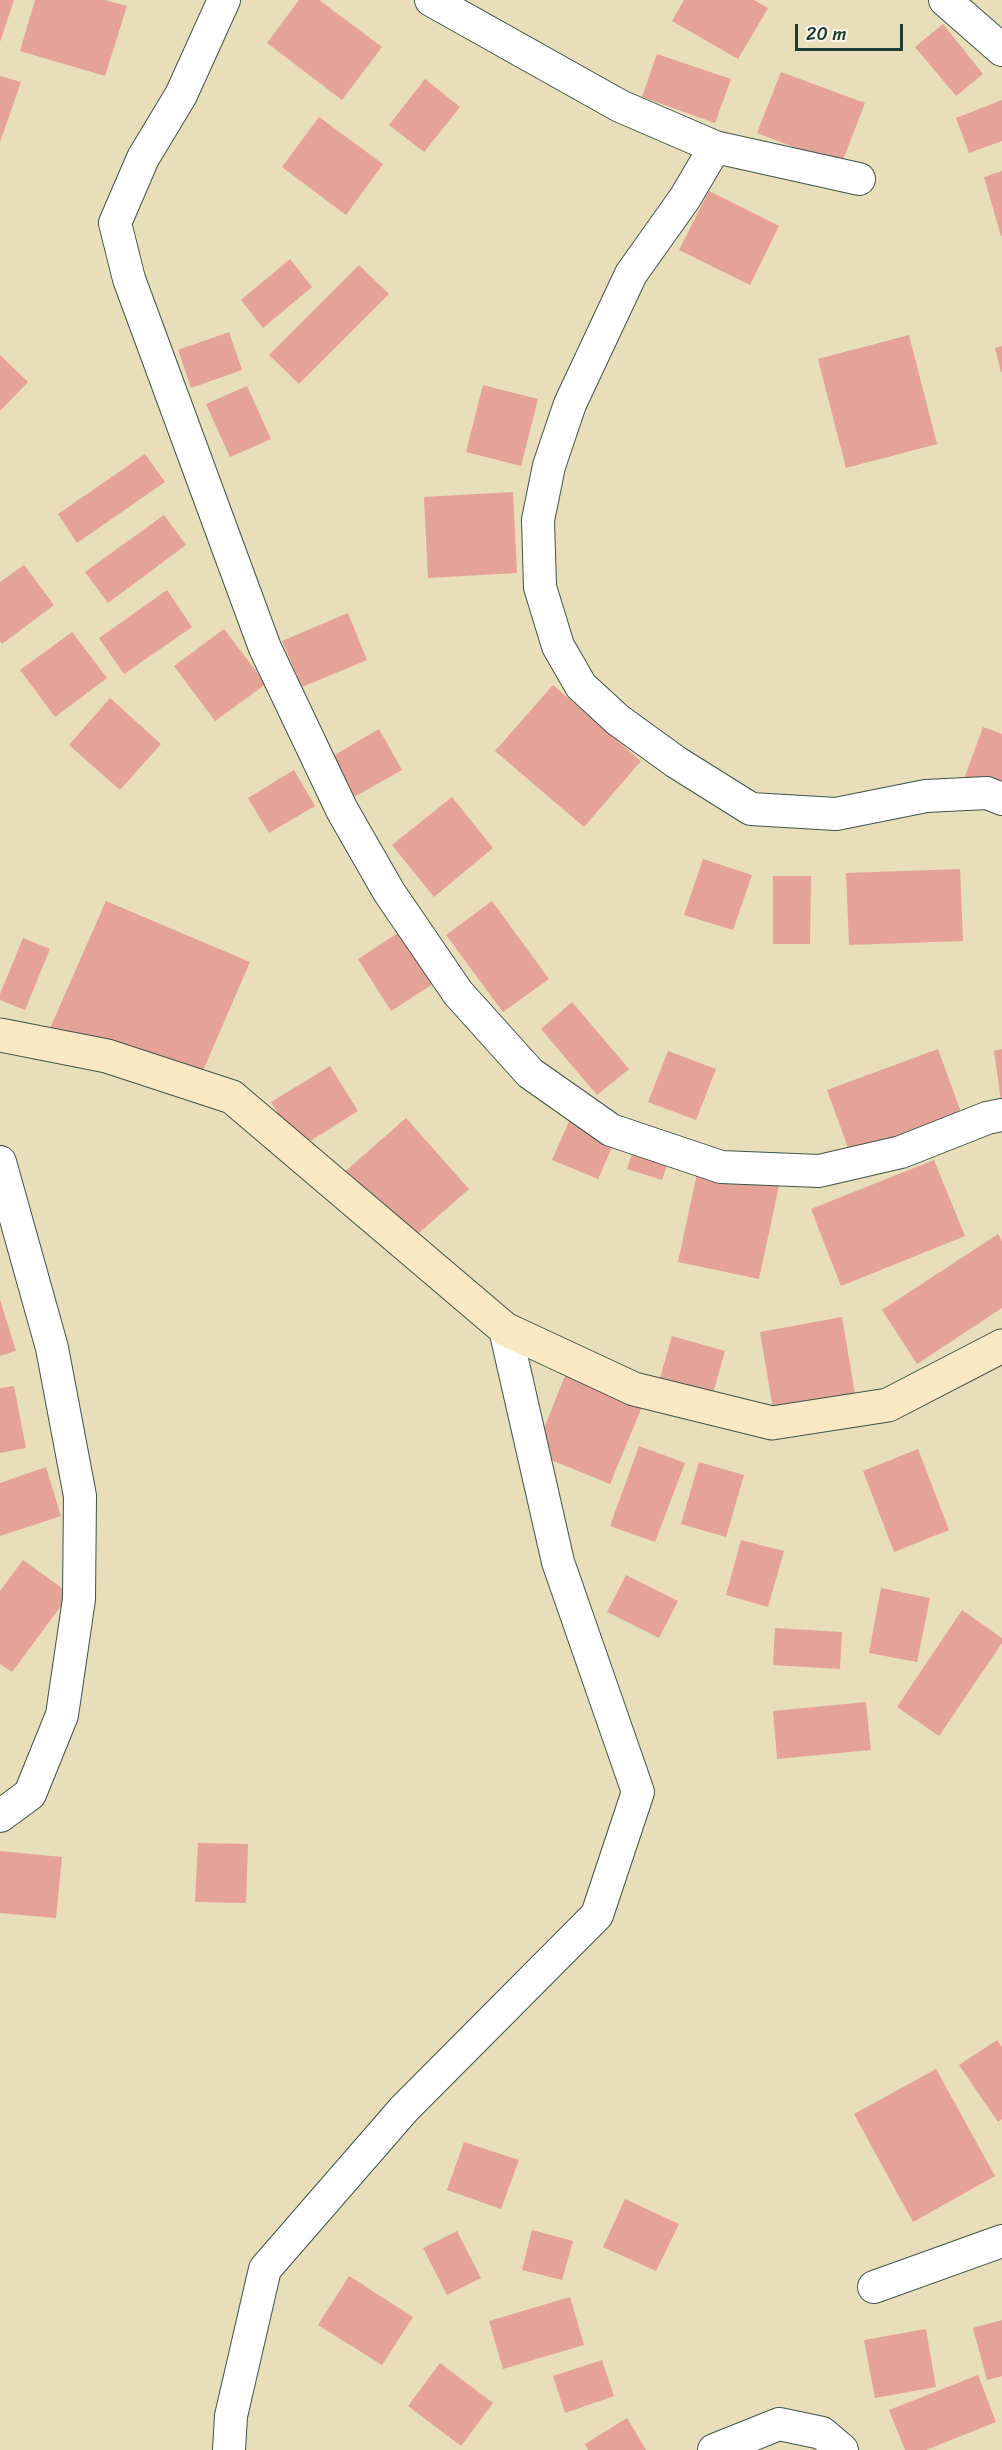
<!DOCTYPE html>
<html>
<head>
<meta charset="utf-8">
<style>
	body { margin:0 }
	#map { position:relative; width:1002px; height:2450px; overflow:hidden; background:#e8deba; font-family:Sriracha,sans-serif }
	canvas { display:block }
	.scale { position:absolute; left:795px; top:24px; width:108px; height:27px; box-sizing:border-box; border:3px solid #1f3d34; border-top:0; padding-left:8px; font-size:18px; line-height:21px; white-space:nowrap; color:#1f3d34; -webkit-text-stroke:4px #fbf7ec; paint-order:stroke }
</style>
</head>
<body>
<div id="map">
<canvas width="1002" height="2450"></canvas>
<div class="scale">20 m</div>
</div>
<script>
const context = document.querySelector('canvas').getContext('2d');
context.lineJoin = 'round';
function paint(path, color) { context.fillStyle = color; context.fill(path, 'evenodd'); }
function trace(path, color, width, dash) { context.strokeStyle = color; context.lineWidth = width; context.lineCap = dash ? 'butt' : 'round'; context.setLineDash(dash || []); context.stroke(path); }
paint(new Path2D(`
	M0,0H14L0,42Z
	M35,0H105L127,6L105,76L20,51Z
	M299,0H319L382,47L342,100L267,43Z
	M684,0H754L768,8L738,59L672,21Z
	M943,24L983,74L956,96L915,47Z
	M657,54L731,79L715,123L642,97Z
	M781,72L865,103L841,165L757,133Z
	M0,76L21,82L0,142Z
	M425,79L460,107L424,152L389,125Z
	M1002,100V141L969,153L956,118Z
	M319,117L383,164L346,215L282,167Z
	M1002,171V236H1001L984,177Z
	M709,191L779,226L750,285L679,250Z
	M290,259L312,287L263,328L241,300Z
	M359,265L389,294L299,384L269,355Z
	M229,332L242,370L191,388L178,350Z
	M909,335L937,444L846,468L818,359Z
	M1002,346V372H1001L995,348Z
	M0,355L28,382L0,411Z
	M483,385L538,399L521,466L466,452Z
	M247,386L271,439L230,457L206,404Z
	M145,454L165,482L77,543L58,514Z
	M513,492L517,573L428,578L424,497Z
	M164,515L186,545L108,603L85,572Z
	M24,565L54,605L2,644L0,641V582Z
	M167,590L192,627L124,674L99,638Z
	M348,613L367,660L302,687L282,641Z
	M224,629L266,684L215,721L174,666Z
	M72,632L107,678L55,717L20,670Z
	M553,685L641,761L584,827L495,751Z
	M110,698L161,744L120,790L69,745Z
	M983,727L1002,734V793L964,779Z
	M379,729L402,770L354,797L331,757Z
	M294,770L315,806L269,833L248,798Z
	M452,797L493,848L434,897L392,845Z
	M703,859L752,875L733,930L684,915Z
	M960,869L963,941L849,945L846,873Z
	M773,876H811L810,944H773Z
	M106,901L250,962L192,1096L47,1035Z
	M492,901L549,979L503,1012L446,935Z
	M410,925L444,977L391,1011L358,959Z
	M23,938L50,949L25,1010L0,1000V994Z
	M572,1002L629,1069L597,1095L541,1029Z
	M938,1049L962,1115L851,1156L827,1090Z
	M1002,1049V1100L1001,1101L994,1051Z
	M668,1051L716,1069L696,1120L648,1102Z
	M330,1066L358,1111L299,1148L271,1102Z
	M406,1118L469,1189L403,1247L340,1176Z
	M570,1119L616,1138L598,1179L552,1160Z
	M638,1137L673,1148L662,1180L627,1169Z
	M701,1155L782,1172L759,1279L678,1262Z
	M934,1160L965,1236L841,1286L811,1209Z
	M998,1234L1002,1241V1308L917,1364L882,1310Z
	M0,1300L16,1351L0,1356Z
	M842,1317L855,1394L773,1409L760,1332Z
	M672,1336L725,1351L711,1400L658,1385Z
	M567,1371L644,1402L610,1484L534,1453Z
	M14,1386L26,1448L0,1453V1388Z
	M639,1446L685,1463L655,1542L610,1526Z
	M918,1449L949,1530L894,1552L863,1471Z
	M699,1462L744,1475L726,1537L681,1524Z
	M46,1467L61,1516L0,1536V1483Z
	M741,1540L784,1551L768,1607L726,1595Z
	M23,1560L70,1594L12,1672L0,1664V1591Z
	M626,1575L678,1601L659,1638L607,1612Z
	M881,1588L930,1598L917,1662L869,1653Z
	M962,1610L1002,1638V1643L939,1736L897,1707Z
	M775,1628L842,1632L840,1669L773,1665Z
	M866,1702L871,1750L777,1759L773,1711Z
	M198,1843L248,1844L246,1903L195,1902Z
	M0,1851L62,1857L56,1918L0,1913Z
	M997,2040L1002,2047V2119L998,2122L959,2065Z
	M936,2069L995,2176L913,2222L854,2114Z
	M464,2142L519,2160L501,2209L447,2190Z
	M625,2199L679,2224L656,2271L603,2247Z
	M532,2230L573,2241L562,2280L522,2270Z
	M457,2231L481,2278L447,2295L423,2248Z
	M349,2276L413,2317L382,2365L318,2325Z
	M570,2297L584,2345L503,2369L489,2321Z
	M1002,2320V2376L987,2380L973,2328Z
	M926,2329L936,2387L875,2398L864,2340Z
	M602,2360L614,2396L565,2413L553,2376Z
	M440,2363L493,2403L461,2446L408,2406Z
	M978,2375L996,2422L926,2450H905L889,2410Z
	M627,2418L646,2450H588L585,2444Z`), '#e5a297');
const minor = new Path2D(`
	M224,0L181,95L143,158L115,223L129,279L265,648L342,810L389,892L458,993L530,1073L611,1130L721,1167L819,1171L901,1152L987,1118L1002,1115
	M431,0L620,106L715,147L859,179
	M945,0L1002,50
	M715,147L685,198L631,274L570,404L549,466L538,520L540,587L558,646L581,686L618,720L676,762L751,809L836,814L926,796L987,793L1002,799
	M0,1162L52,1348L80,1496L79,1599L62,1715L30,1794L0,1816
	M874,2287L1002,2241
	M229,2450L231,2416L265,2269L404,2109L597,1915L638,1792L558,1562L505,1329
	M714,2450L779,2424L822,2433L842,2450`);
const secondary = new Path2D(`
	M0,1035L107,1056L232,1097L505,1329L634,1389L772,1423L888,1405L1002,1346`);
trace(minor, '#3d5548', 34);
trace(secondary, '#3d5548', 35);
trace(minor, '#fff', 32);
trace(secondary, '#fae7c3', 33);
</script>
</body>
</html>
